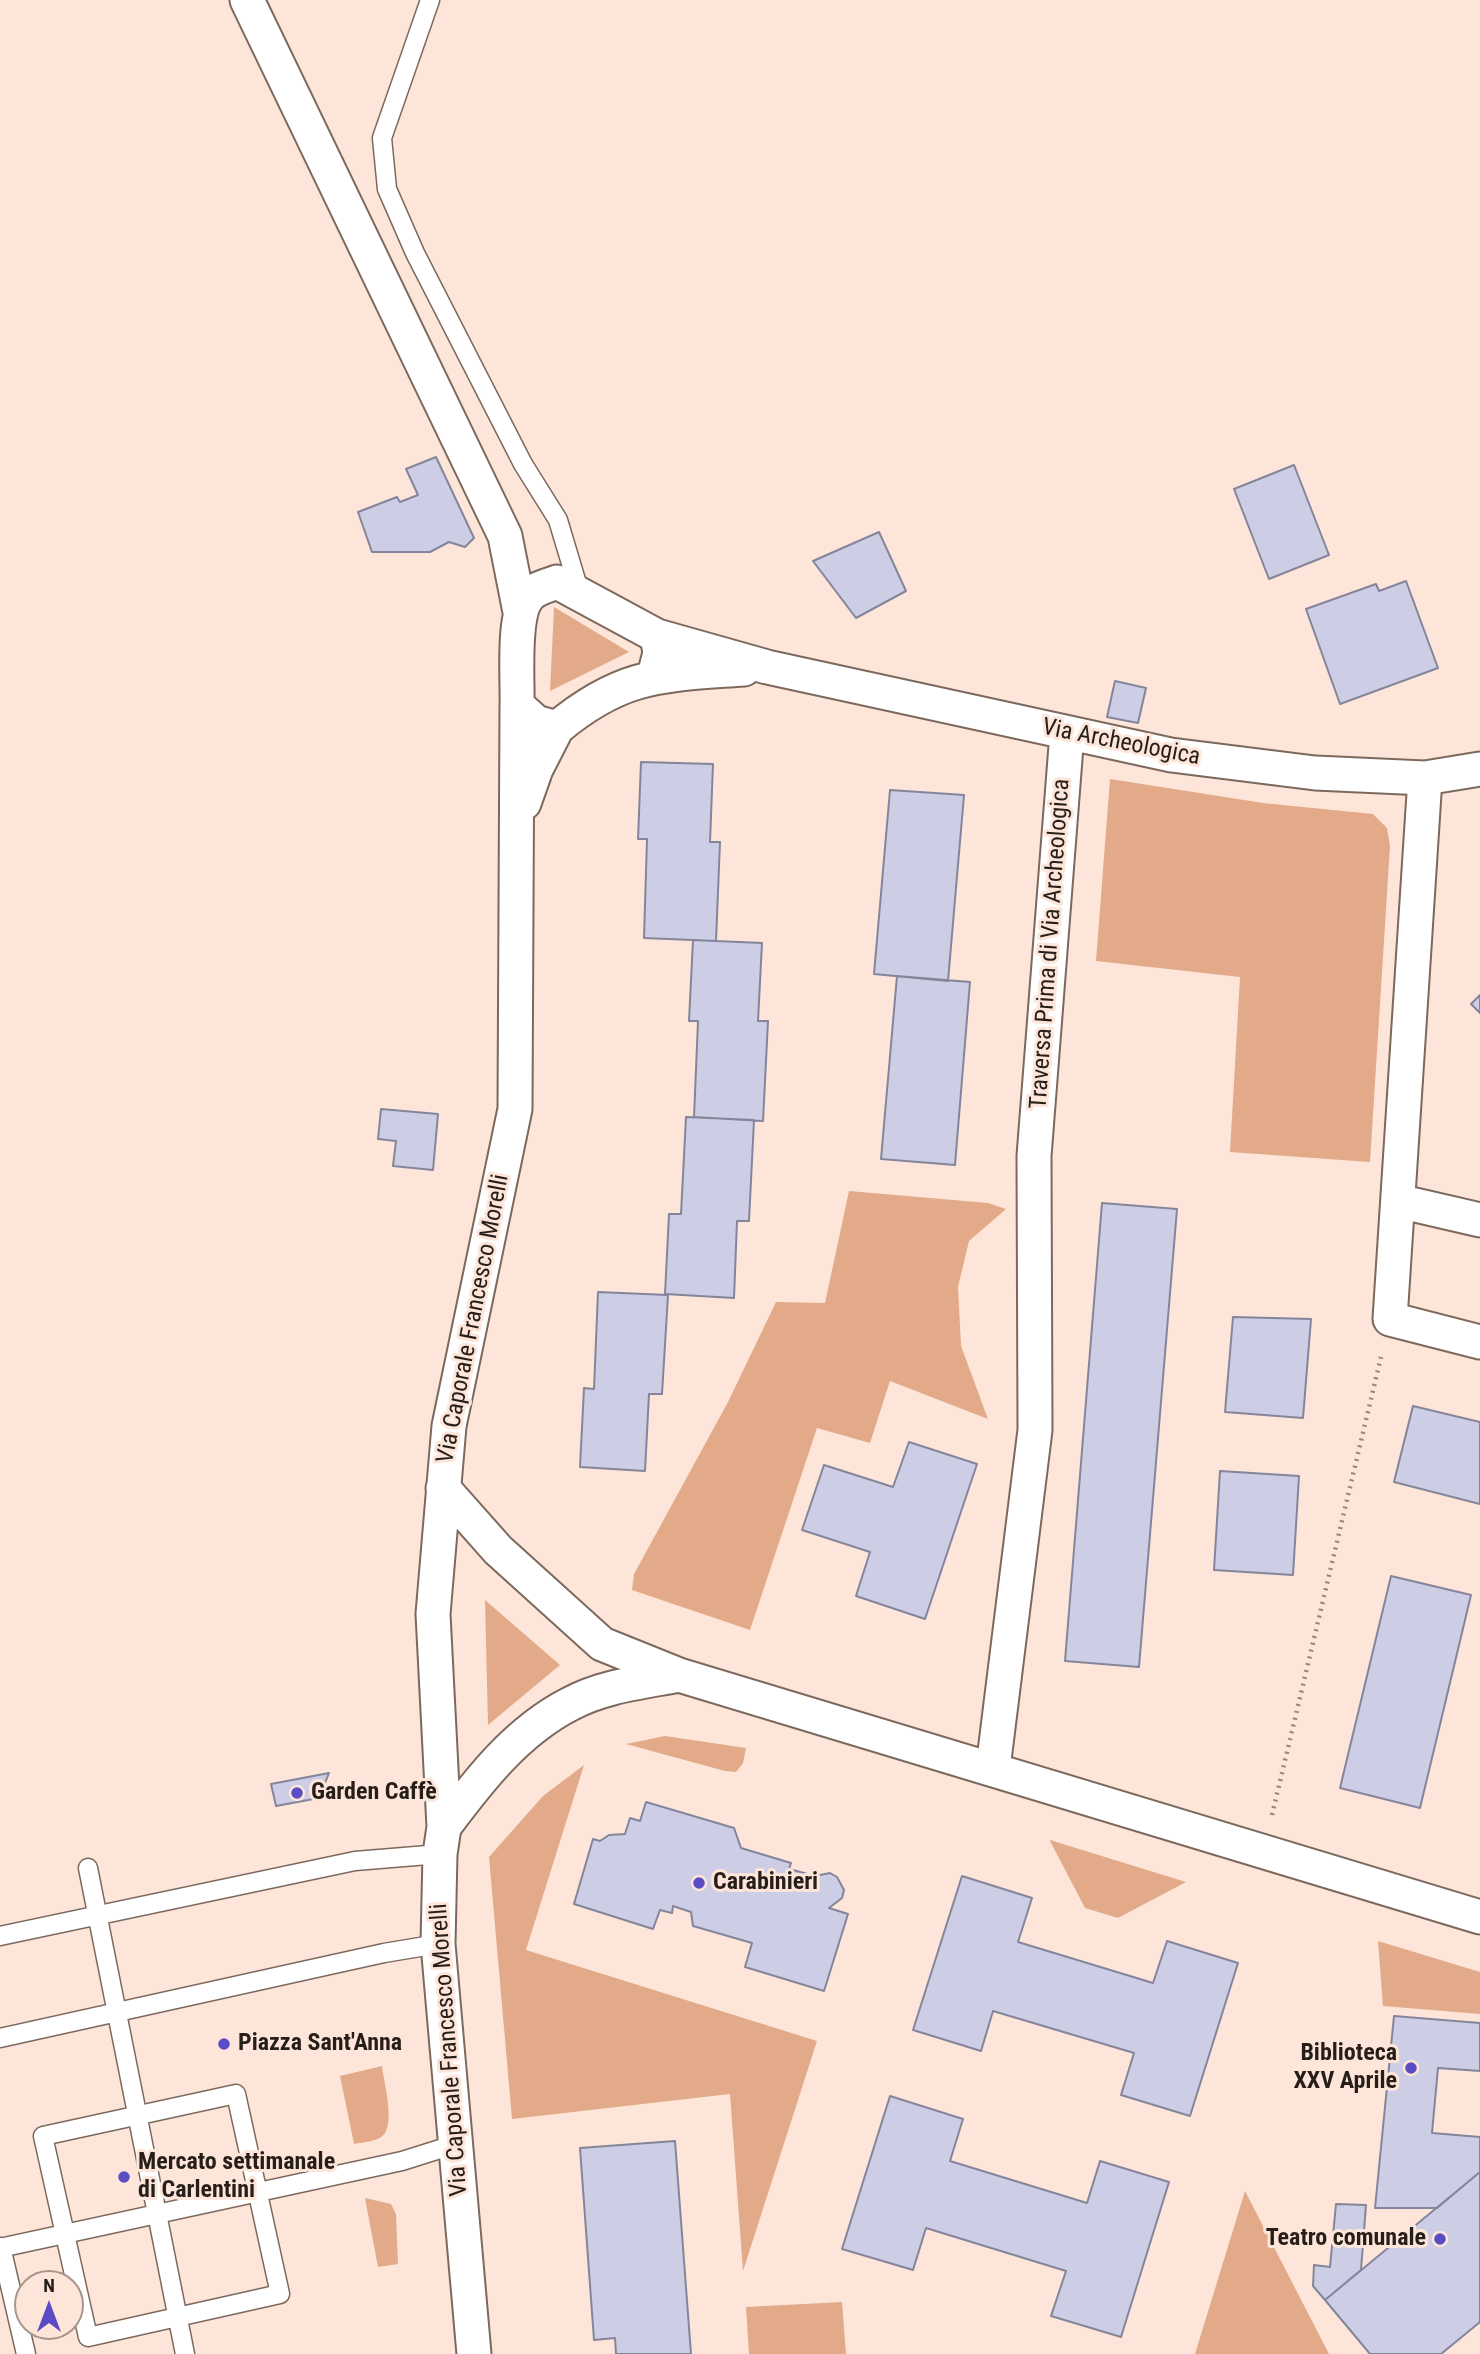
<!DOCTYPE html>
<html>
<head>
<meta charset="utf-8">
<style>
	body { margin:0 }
	#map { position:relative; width:1480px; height:2354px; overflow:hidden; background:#fde6d9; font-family:"Roboto Condensed",sans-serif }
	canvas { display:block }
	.north { position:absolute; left:14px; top:2270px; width:70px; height:70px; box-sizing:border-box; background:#fde6d9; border:2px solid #a7968c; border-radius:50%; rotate:0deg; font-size:19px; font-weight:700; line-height:28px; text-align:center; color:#261e19 }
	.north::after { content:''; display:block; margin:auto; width:24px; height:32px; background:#5a4cc4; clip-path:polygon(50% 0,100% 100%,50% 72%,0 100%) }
</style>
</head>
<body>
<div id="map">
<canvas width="1480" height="2354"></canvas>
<div class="north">N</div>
</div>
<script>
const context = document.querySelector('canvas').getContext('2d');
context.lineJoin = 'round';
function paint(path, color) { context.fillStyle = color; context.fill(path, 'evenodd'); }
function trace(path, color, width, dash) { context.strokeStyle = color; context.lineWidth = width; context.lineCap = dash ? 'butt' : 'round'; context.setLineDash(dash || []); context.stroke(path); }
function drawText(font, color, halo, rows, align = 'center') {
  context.font = font + ' "Roboto Condensed",sans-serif'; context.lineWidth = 6; context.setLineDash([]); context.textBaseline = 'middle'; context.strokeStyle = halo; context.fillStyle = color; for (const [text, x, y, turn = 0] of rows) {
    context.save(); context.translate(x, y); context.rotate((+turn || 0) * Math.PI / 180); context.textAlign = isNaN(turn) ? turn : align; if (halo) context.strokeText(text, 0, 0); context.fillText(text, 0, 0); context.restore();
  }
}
paint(new Path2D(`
	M554,607L629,652L550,691Z
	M1110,779L1263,803L1373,814L1387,828L1390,846L1370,1162L1230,1152L1240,977L1096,961Z
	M849,1191L988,1203L1006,1209L969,1241L958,1287L961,1346L988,1419L890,1381L870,1443L817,1428L750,1630L632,1590L634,1574L728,1402L776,1302L825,1303Z
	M485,1600L560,1665L488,1725Z
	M665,1736L746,1748L743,1763L736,1772L725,1771L626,1744Z
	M584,1765L526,1950L817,2041L743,2271L730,2094L512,2119L489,1857L543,1796Z
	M1050,1841V1840L1186,1882L1118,1918L1085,1908Z
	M1378,1941L1480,1972V2014L1383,2006Z
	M382,2066C384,2084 394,2117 385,2133C379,2142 363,2142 354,2144L340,2076Z
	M1245,2191L1329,2354H1195Z
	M365,2198L391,2204L396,2214L398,2264L378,2267Z
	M842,2302L846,2354H749L746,2307Z`), '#e2aa88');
const building = new Path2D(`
	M436,457L474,538L465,547L449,542L430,552H372L358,512L397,497L400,502L418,495L406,469Z
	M1294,465L1329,555L1269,579L1234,489Z
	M879,532L906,591L856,618L813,561Z
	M1406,581L1438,668L1340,704L1306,609L1376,584L1379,591Z
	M1115,681L1146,688L1138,723L1107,717Z
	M641,762L713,764L710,842H720L716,941L644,938L647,839H638Z
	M890,790L964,795L948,981L874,974Z
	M693,940L762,943L758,1021H768L763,1121L694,1117L698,1021H689Z
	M897,976L970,982L955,1165L881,1159Z
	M1480,995V1013L1471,1004Z
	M381,1109L438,1114L433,1170L393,1166L396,1141L378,1139Z
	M686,1117L754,1120L749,1221H737L734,1298L665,1294L669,1214H681Z
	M1102,1203L1177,1209L1139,1667L1065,1661Z
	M598,1292L668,1295L662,1394H649L645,1471L580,1467L584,1388L594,1389Z
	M1233,1317L1311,1319L1303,1418L1225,1412Z
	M1413,1406L1480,1422V1504L1394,1482Z
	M909,1442L977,1464L925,1619L856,1596L870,1552L802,1530L824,1465L893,1487Z
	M1220,1471L1299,1476L1293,1575L1214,1570Z
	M1391,1576L1471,1595L1420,1808L1340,1788Z
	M329,1773L319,1798L276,1806L271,1784Z
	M646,1802L734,1828L741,1848L791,1863L789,1869L815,1876L830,1873L837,1877L844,1890L842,1898L829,1908L848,1914L824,1991L745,1967L752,1943L693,1926L691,1912L673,1906L672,1913L660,1910L653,1929L574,1904L593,1839L600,1841L609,1835L625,1834L630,1818L640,1821Z
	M962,1876L1032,1898L1018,1942L1153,1983L1167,1941L1238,1963L1190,2116L1121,2095L1134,2053L993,2011L981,2051L913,2030Z
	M1394,2016L1480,2023V2071L1438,2068L1432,2133L1480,2137V2172L1437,2208H1375Z
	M890,2096L963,2119L950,2161L1087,2203L1100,2161L1169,2182L1121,2337L1051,2316L1066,2271L926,2228L913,2270L842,2249Z
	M675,2141L691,2354H616L615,2338L594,2340L580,2148Z
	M1480,2172V2322L1441,2354H1370L1325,2300Z
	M1336,2204L1366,2205L1361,2270L1325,2300L1313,2286L1314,2265L1330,2267Z`);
paint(building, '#cdcee5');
trace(building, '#84859a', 2);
const lane = new Path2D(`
	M430,0L382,138L387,189L415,253L523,464L558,520L581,597
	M88,1868L185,2354
	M0,1936L355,1861L440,1854
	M0,2038L384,1953L438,1944
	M236,2094L280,2294L88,2337L43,2136Z
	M1,2247L26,2354
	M0,2248L402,2161L456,2144`);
const street = new Path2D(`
	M247,0L505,536L520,612
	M657,636L767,667L1171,755L1315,773L1425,778L1480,769
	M654,676L660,653L657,636L557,582C547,586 535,588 528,597C512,616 518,680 517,705L536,722L557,728C623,673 663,675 744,669
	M1425,778L1390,1319L1480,1342
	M524,803L536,769L557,728
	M1398,1201L1480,1220
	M443,1488L498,1550L602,1644L679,1675L1480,1917
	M993,1768L1035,1430L1034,1156L1067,733
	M444,1827C479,1780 517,1731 570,1704C603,1686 643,1682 679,1675
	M474,2354L438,1944L440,1854L444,1827L433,1614L449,1426L515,1109L517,705`);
trace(lane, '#7c695d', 21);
trace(street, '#7c695d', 37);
trace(new Path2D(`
	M1272,1815L1381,1357`), '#96867d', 4.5, [2, 5]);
trace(lane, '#fff', 18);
trace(street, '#fff', 33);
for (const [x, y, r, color] of [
	[297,1793,7,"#5a4cc4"],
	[699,1883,7,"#5a4cc4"],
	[224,2044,7,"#5a4cc4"],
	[1411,2068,7,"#5a4cc4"],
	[124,2177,7,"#5a4cc4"],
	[1440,2239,7,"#5a4cc4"]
]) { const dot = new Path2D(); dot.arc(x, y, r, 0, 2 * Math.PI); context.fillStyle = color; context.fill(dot); trace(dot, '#fde6d9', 2.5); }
drawText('24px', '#261e19', '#fde6d9', [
	["Via Archeologica",1121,743,11],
	["Traversa Prima di Via Archeologica",1051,944,-86],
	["Via Caporale Francesco Morelli",474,1319,-79],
	["Via Caporale Francesco Morelli",450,2050,-94]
]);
drawText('bold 24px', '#261e19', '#fde6d9', [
	["Garden Caffè",311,1793],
	["Carabinieri",713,1883],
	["Piazza Sant'Anna",238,2044],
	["Biblioteca",1397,2054,"right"],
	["XXV Aprile",1397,2082,"right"],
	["Mercato settimanale",138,2163],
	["di Carlentini",138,2191],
	["Teatro comunale",1426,2239,"right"]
], 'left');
</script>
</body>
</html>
